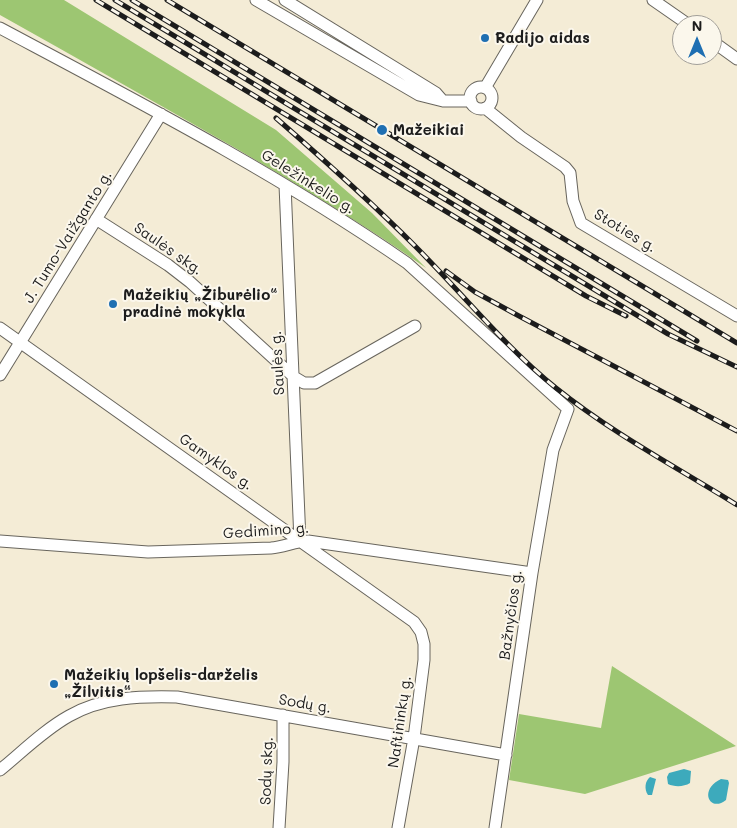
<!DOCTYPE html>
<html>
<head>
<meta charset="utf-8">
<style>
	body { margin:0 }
	#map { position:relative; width:737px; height:828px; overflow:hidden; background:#f4ecd6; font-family:Mali,sans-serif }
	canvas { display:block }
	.north { position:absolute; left:672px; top:15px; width:50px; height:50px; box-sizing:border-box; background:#fbf7ec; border:1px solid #a29f99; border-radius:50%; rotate:0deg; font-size:14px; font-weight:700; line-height:20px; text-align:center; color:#1c1c1c }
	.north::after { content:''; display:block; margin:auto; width:18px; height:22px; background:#1f6fb2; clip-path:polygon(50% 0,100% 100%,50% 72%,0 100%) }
</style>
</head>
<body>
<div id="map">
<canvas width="737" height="828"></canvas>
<div class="north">N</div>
</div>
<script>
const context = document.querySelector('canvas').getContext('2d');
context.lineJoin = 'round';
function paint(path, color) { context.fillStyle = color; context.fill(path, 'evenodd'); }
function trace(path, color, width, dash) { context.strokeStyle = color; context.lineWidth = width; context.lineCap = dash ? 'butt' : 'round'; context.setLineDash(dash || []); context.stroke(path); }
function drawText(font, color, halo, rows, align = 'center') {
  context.font = font + ' Mali,sans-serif'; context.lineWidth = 4; context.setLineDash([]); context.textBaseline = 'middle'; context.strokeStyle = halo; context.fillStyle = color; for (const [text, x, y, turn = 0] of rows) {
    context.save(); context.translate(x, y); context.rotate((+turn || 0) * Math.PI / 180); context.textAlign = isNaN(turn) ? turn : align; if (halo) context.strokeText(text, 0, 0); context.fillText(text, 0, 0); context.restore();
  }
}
paint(new Path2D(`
	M0,0H64L276,130L372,213L426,268C365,225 301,187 237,149C158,104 79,59 0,15Z
	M612,666L736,746L585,794L509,780L519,714L601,728Z`), '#9dc672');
paint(new Path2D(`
	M684,769L691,771L690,783C684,787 674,787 668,784L667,777L669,773Z
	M650,777L656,779L652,795H648C644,789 645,781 650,777Z
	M721,779L728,780L729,783L726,800C710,813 698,790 721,779Z`), '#3daabc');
const street = new Path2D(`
	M256,0L419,95L443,101H471
	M285,0L436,93L443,101
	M653,0L689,25
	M0,28C139,102 278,174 407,263L568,409L553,450L532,573L495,828
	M712,41L737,59
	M470 98a11 11 0 1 1 22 0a11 11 0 1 1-22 0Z
	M485,88L537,0
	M485,108L521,137L565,167L570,173L573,201L581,223L737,316
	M285,185L300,541
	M96,219L168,265L190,282L294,377L304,383H315L415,326
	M0,328L414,622L421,632L424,644V660L414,738L398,828
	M0,375L161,114
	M0,541L148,552L271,548C284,547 296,541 308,541L532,573
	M0,770C22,752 44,730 69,716C102,697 140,696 177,697L506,755
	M279,828L283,762V715`);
trace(street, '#68655d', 13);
trace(street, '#fff', 11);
const rail = new Path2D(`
	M96,0L586,296L626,316
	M115,0L668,334L737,367
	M132,0L697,341
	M167,0L737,343
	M276,118C323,159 370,201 415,246C461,292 505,347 556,388C612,433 676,467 737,505
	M446,271L475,292L519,316L737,431`);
trace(rail, '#1c1c1c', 5);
trace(rail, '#fbf7ec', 3, [9]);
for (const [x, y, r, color] of [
	[485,38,5,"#1f6fb2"],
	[382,130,6,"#1f6fb2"],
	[113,304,5,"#1f6fb2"],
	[54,684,5,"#1f6fb2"]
]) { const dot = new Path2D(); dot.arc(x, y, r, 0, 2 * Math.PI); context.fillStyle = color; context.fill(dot); trace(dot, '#fbf7ec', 2); }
drawText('bold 15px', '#1c1c1c', '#fbf7ec', [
	["Radijo aidas",495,38],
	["Mažeikiai",393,130],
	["Mažeikių „Žiburėlio“",123,295],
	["pradinė mokykla",123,312],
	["Mažeikių lopšelis-darželis",64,675],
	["„Žilvitis“",64,692]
], 'left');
drawText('15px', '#1c1c1c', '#fbf7ec', [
	["Geležinkelio g.",308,182,32],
	["Stoties g.",625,231,31],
	["J. Tumo-Vaižganto g.",68,237,-58],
	["Saulės skg.",168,249,35],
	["Saulės g.",278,363,-93],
	["Gamyklos g.",216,462,35],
	["Gedimino g.",266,531,-4],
	["Bažnyčios g.",511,615,-82],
	["Sodų g.",305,704,10],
	["Naftininkų g.",400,722,-82],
	["Sodų skg.",267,771,-88]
]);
</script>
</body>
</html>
